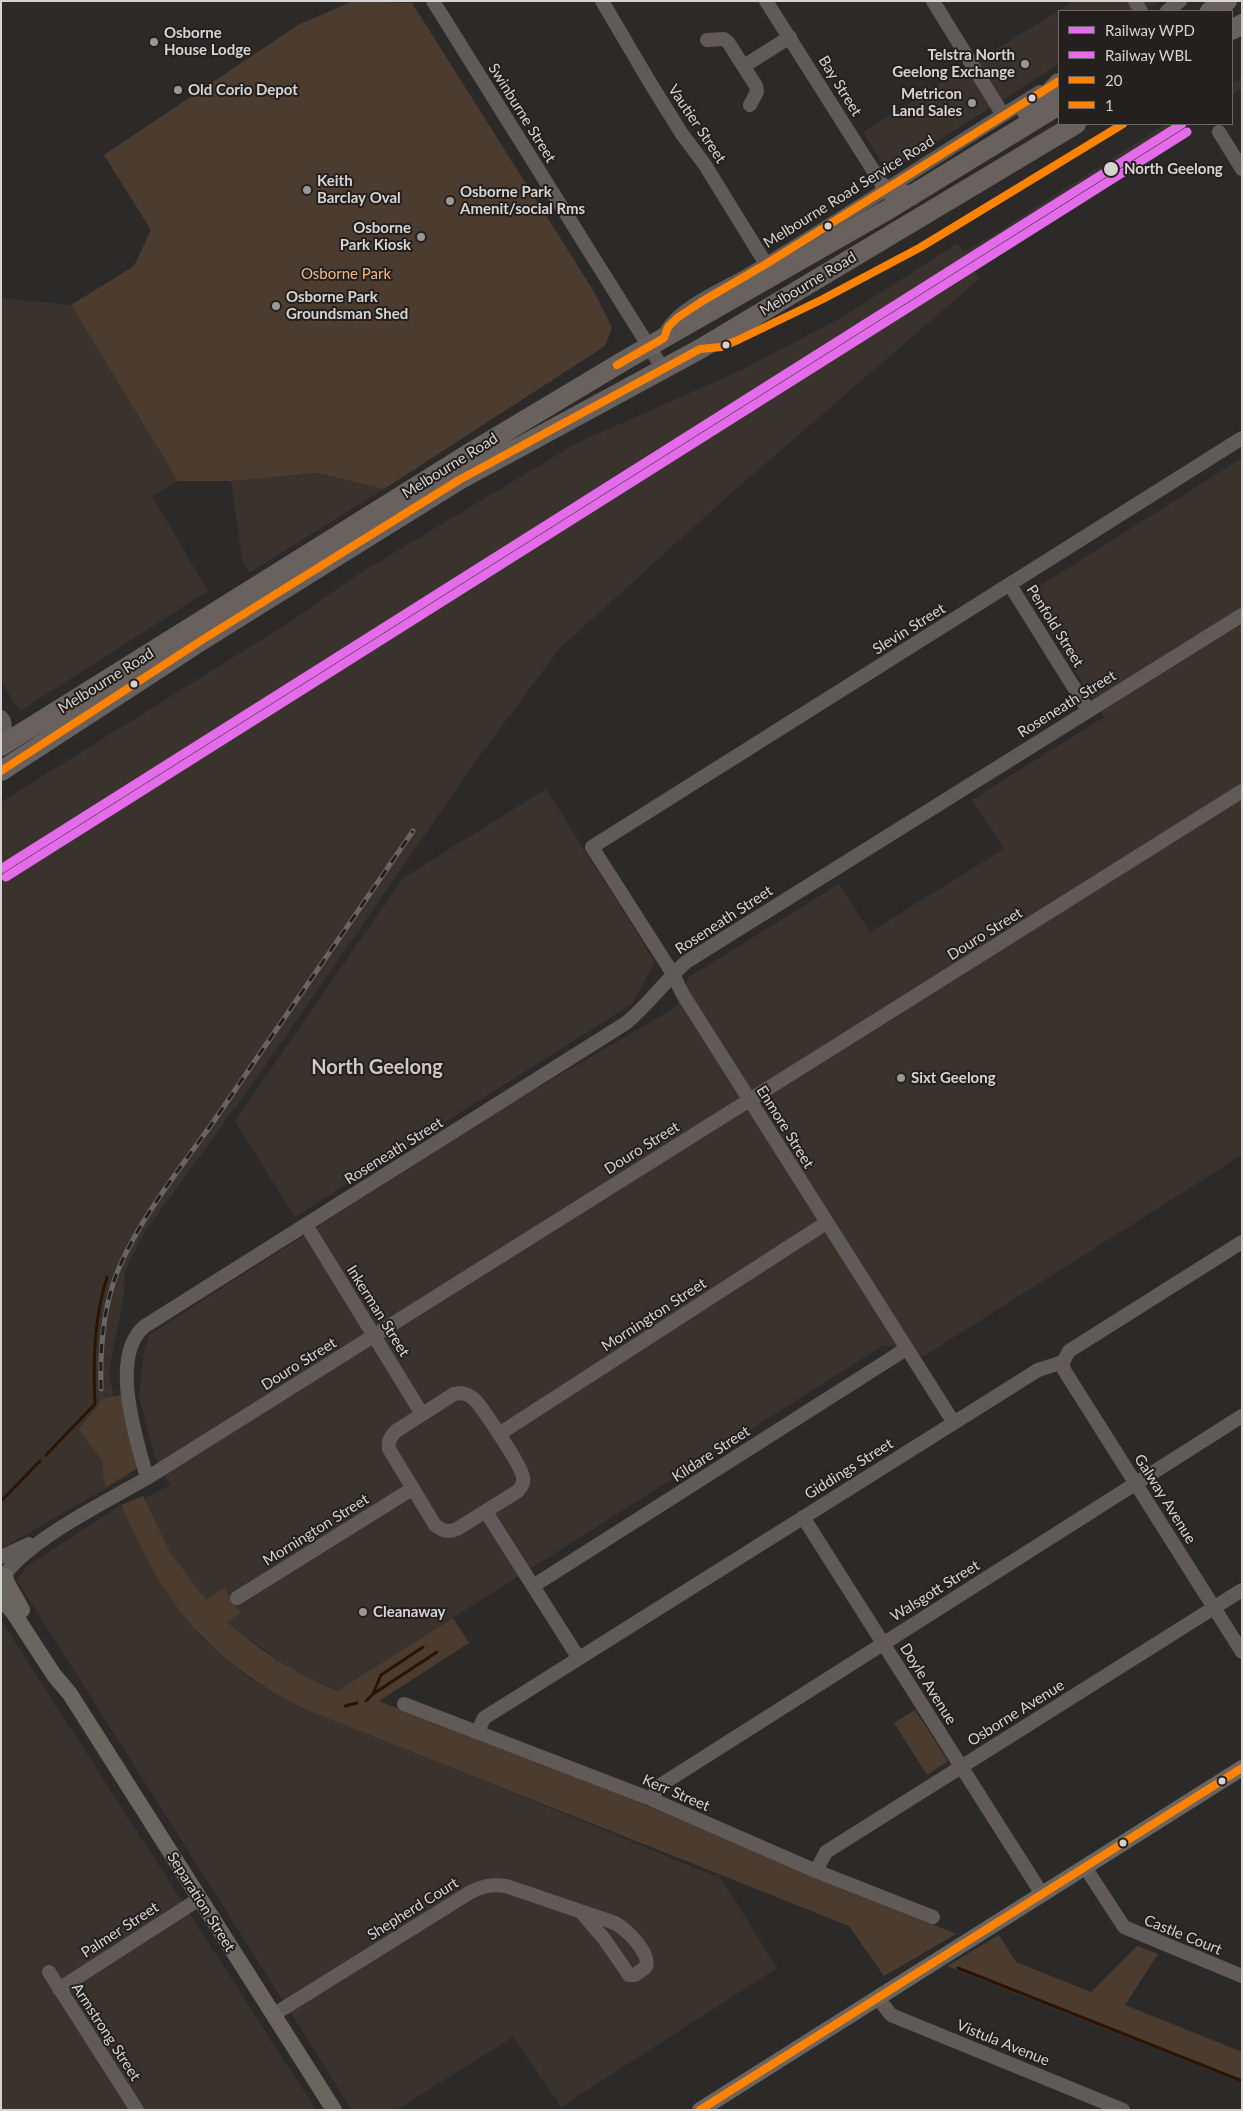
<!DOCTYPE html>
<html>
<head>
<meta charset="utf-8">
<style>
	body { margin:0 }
	#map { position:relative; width:1243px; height:2111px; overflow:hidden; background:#2c2a28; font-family:Lato,sans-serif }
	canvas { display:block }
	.frame { position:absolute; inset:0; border:2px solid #d6d4d2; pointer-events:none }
	.legend { position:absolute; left:1058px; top:10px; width:175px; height:115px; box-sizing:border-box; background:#23201e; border:1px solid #6b6866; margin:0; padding:6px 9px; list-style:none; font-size:15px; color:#d6d4d2 }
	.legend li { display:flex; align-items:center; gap:10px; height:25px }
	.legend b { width:25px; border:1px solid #6b6866 }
</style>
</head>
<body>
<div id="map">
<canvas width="1243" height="2111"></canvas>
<div class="frame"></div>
<ul class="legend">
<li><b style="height:6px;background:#e46cea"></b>Railway WPD</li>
<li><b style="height:6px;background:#e46cea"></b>Railway WBL</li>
<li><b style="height:6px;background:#ff8200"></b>20</li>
<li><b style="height:6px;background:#ff8200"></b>1</li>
</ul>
</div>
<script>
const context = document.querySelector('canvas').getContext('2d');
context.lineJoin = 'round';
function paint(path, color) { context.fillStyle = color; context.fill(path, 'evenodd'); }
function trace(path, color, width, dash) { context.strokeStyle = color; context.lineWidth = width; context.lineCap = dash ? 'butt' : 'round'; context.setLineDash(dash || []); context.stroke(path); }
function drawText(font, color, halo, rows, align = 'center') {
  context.font = font + ' Lato,sans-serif'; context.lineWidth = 4; context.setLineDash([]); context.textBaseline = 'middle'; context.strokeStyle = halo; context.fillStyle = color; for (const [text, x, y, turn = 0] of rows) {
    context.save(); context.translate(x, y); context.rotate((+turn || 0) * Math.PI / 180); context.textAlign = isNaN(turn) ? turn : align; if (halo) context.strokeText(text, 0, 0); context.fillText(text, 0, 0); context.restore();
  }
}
paint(new Path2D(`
	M1074,1H1159L1143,11H1059V64L888,173L863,132Z
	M1242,78V88L1232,95V84Z
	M1166,124H1186L997,243L1002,252L974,270L979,279L728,496L560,648L475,762L253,1083L144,1233L125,1270L124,1293L109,1372L129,1475L1,1549V802L287,624L357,575L577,443L744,369L846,315L958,243L963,252L993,235Z
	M1,298L71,305L178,481L152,496L208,591L20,711L1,682Z
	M1242,458V1155L924,1356L884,1345L337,1691L293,1670L239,1632L226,1621L224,1588L206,1600L170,1552L144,1499L170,1485L155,1458L139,1397L144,1352L149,1335L495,1113L676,1007L689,977L839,884L870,932L1004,849L972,800L1104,717L1027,594Z
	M317,473L384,489L249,573L242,559L231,481Z
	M546,789L655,962L632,1004L295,1217L235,1121L403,878Z
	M121,1505L142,1551L201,1638L249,1678L302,1708L480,1779L715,1876L719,1875L777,1968L561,2107L513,2037L396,2110H352L17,1580L27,1566Z
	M1,1620L316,2110H1Z`), '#3a332d');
paint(new Path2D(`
	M353,1L412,3L593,290L612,327L605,346L384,489L317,473L231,481H178L71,305L134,266L151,230L104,155L298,25Z
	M127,1394L143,1465L106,1487L103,1474V1462L79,1429L98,1406L101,1399Z
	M143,1496L170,1552L206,1600L224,1588L240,1613L227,1622C260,1651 296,1674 337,1691L453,1618L469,1643L379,1701L610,1790L956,1934L884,1976L849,1926L302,1708C205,1657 164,1604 121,1505Z
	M915,1710L948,1761L927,1775L894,1723Z
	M999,1935L1016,1962L1091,1992L1137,1946L1158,1954L1125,2005L1242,2052V2083L947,1966Z`), '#4c3c30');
trace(new Path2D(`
	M46,1455L95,1404C93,1361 94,1318 107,1277
	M2,1500L40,1461
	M373,1694L437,1652
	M366,1701L373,1694L381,1675L423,1647
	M345,1706L357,1703
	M958,1968L1242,2081`), '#2b1404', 3);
trace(new Path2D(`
	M433,1L663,369
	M602,1L652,86L682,134L705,165L766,264
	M766,1L885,189
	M933,1L1003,115
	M1135,1L1141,11
	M1167,11L1180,1
	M707,40L724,39L728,42L756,86L757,92L750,105
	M744,66L790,37
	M1219,132L1242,169
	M665,335C673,311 721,290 743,278C844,219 940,153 1040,92
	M1010,585L1088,710
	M1,717L4,721L7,743
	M306,1225L422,1414
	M1063,1362L1064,1370L1242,1652
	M462,1393C467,1394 471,1396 475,1400C484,1410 521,1465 523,1477C524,1483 522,1486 518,1491L457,1529C447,1533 443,1531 435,1525L389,1449C388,1441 390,1437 396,1431L454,1394Z
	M954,1423L682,993L673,974L592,847L1242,438
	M499,1434L826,1223
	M147,1478C137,1440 108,1356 145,1326L626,1023C648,1005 665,981 686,962L1242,615
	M486,1512L578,1657
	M803,1517L1042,1894
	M1,1557L29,1544
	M5,1574C34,1537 105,1502 147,1478L1242,791
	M533,1586L906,1349
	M237,1598L412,1489
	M404,1704L651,1799L816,1871L933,1917
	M478,1731L484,1718L1038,1370L1063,1362L1069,1351L1242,1242
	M651,1799L659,1786L1242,1416
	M1085,1867L1124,1927L1242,1976
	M816,1871L826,1852L1242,1590
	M49,1972L137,2110
	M59,1989L199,1899
	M878,1998L891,2015L1123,2110
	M273,2015L469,1893C482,1886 492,1884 506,1886L615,1923C626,1929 651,1953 646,1967L635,1975H629L605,1940L582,1913`), '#605b58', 14);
trace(new Path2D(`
	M5,1576L7,1583L22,1610
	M1,1598L13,1612L54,1675L70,1694L334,2110
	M700,2110L1242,1768`), '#6a655f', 16);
trace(new Path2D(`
	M1210,11L1227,1
	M1232,30L1242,24
	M1027,112L1040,103L1059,83
	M885,189L911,196
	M1,746L470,453L627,359L889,209L1059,105
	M1,771L202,640L459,480L700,349L1076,124`), '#68615d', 20);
const rail = new Path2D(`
	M101,1389C100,1352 102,1316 114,1281C133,1226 182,1166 216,1118C281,1022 347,927 413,831`);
trace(rail, '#686563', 5);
trace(rail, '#23201e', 3, [9]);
trace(new Path2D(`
	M617,365L664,338L668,327L677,318L701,302L766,264L1059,81
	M1,771L202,640L459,480L700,349L721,347L738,340L823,299L921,247L1123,124`), '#ff8200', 8);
trace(new Path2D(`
	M700,2110L1242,1768`), '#ff8200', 8);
trace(new Path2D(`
	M1,869L1182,124`), '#e46cea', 9);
trace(new Path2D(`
	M6,877L1187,132`), '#e46cea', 9);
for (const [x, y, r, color] of [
	[154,42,5,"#9a9896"],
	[1025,64,5,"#9a9896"],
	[178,90,5,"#9a9896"],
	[1032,98,4.5,"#d6d4d2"],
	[972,103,5,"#9a9896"],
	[1111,169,8,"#d6d4d2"],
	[307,190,5,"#9a9896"],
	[450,201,5,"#9a9896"],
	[828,226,4.5,"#d6d4d2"],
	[421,237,5,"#9a9896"],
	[276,306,5,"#9a9896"],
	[726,345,4.5,"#d6d4d2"],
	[134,684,4.5,"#d6d4d2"],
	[901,1078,5,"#9a9896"],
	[363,1612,5,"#9a9896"],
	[1222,1781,4.5,"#d6d4d2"],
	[1123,1843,4.5,"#d6d4d2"]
]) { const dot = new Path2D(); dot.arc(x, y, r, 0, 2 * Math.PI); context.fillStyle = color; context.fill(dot); trace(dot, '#23201e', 2); }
drawText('bold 15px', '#d6d4d2', '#23201e', [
	["Osborne",164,33],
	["House Lodge",164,50],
	["Telstra North",1015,55,"right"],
	["Geelong Exchange",1015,72,"right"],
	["Old Corio Depot",188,90],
	["Metricon",962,94,"right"],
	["Land Sales",962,111,"right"],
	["Keith",317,181],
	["Barclay Oval",317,198],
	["Osborne Park",460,192],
	["Amenit/social Rms",460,209],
	["Osborne",411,228,"right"],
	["Park Kiosk",411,245,"right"],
	["Osborne Park",286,297],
	["Groundsman Shed",286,314],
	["Sixt Geelong",911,1078],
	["Cleanaway",373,1612]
], 'left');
drawText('15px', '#d6d4d2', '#23201e', [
	["Bay Street",840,86,58],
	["Swinburne Street",522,113,58],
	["Vautier Street",697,124,56],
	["Melbourne Road Service Road",849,192,-32],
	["Melbourne Road",808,284,-31],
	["Melbourne Road",450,466,-32],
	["Penfold Street",1055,626,58],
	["Slevin Street",909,629,-32],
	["Melbourne Road",106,681,-32],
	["Roseneath Street",1067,704,-32],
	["Roseneath Street",724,920,-33],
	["Douro Street",985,934,-32],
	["Enmore Street",785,1127,58],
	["Douro Street",642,1148,-32],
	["Roseneath Street",394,1151,-32],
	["Inkerman Street",378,1311,58],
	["Mornington Street",654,1315,-33],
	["Douro Street",299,1364,-32],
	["Kildare Street",711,1454,-33],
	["Giddings Street",849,1469,-32],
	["Galway Avenue",1165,1499,58],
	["Mornington Street",316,1530,-32],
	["Walsgott Street",935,1591,-32],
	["Doyle Avenue",928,1684,58],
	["Osborne Avenue",1016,1713,-32],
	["Kerr Street",676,1793,23],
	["Separation Street",201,1902,58],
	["Shepherd Court",413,1909,-32],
	["Palmer Street",120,1930,-33],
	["Castle Court",1183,1935,22],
	["Armstrong Street",106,2032,57],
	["Vistula Avenue",1003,2043,22]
]);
drawText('bold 15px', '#d6d4d2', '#23201e', [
	["North Geelong",1124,169]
], 'left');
drawText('15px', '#efb88e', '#23201e', [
	["Osborne Park",346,274]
]);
drawText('bold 20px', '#cdc9c6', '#23201e', [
	["North Geelong",377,1068]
]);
</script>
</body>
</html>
